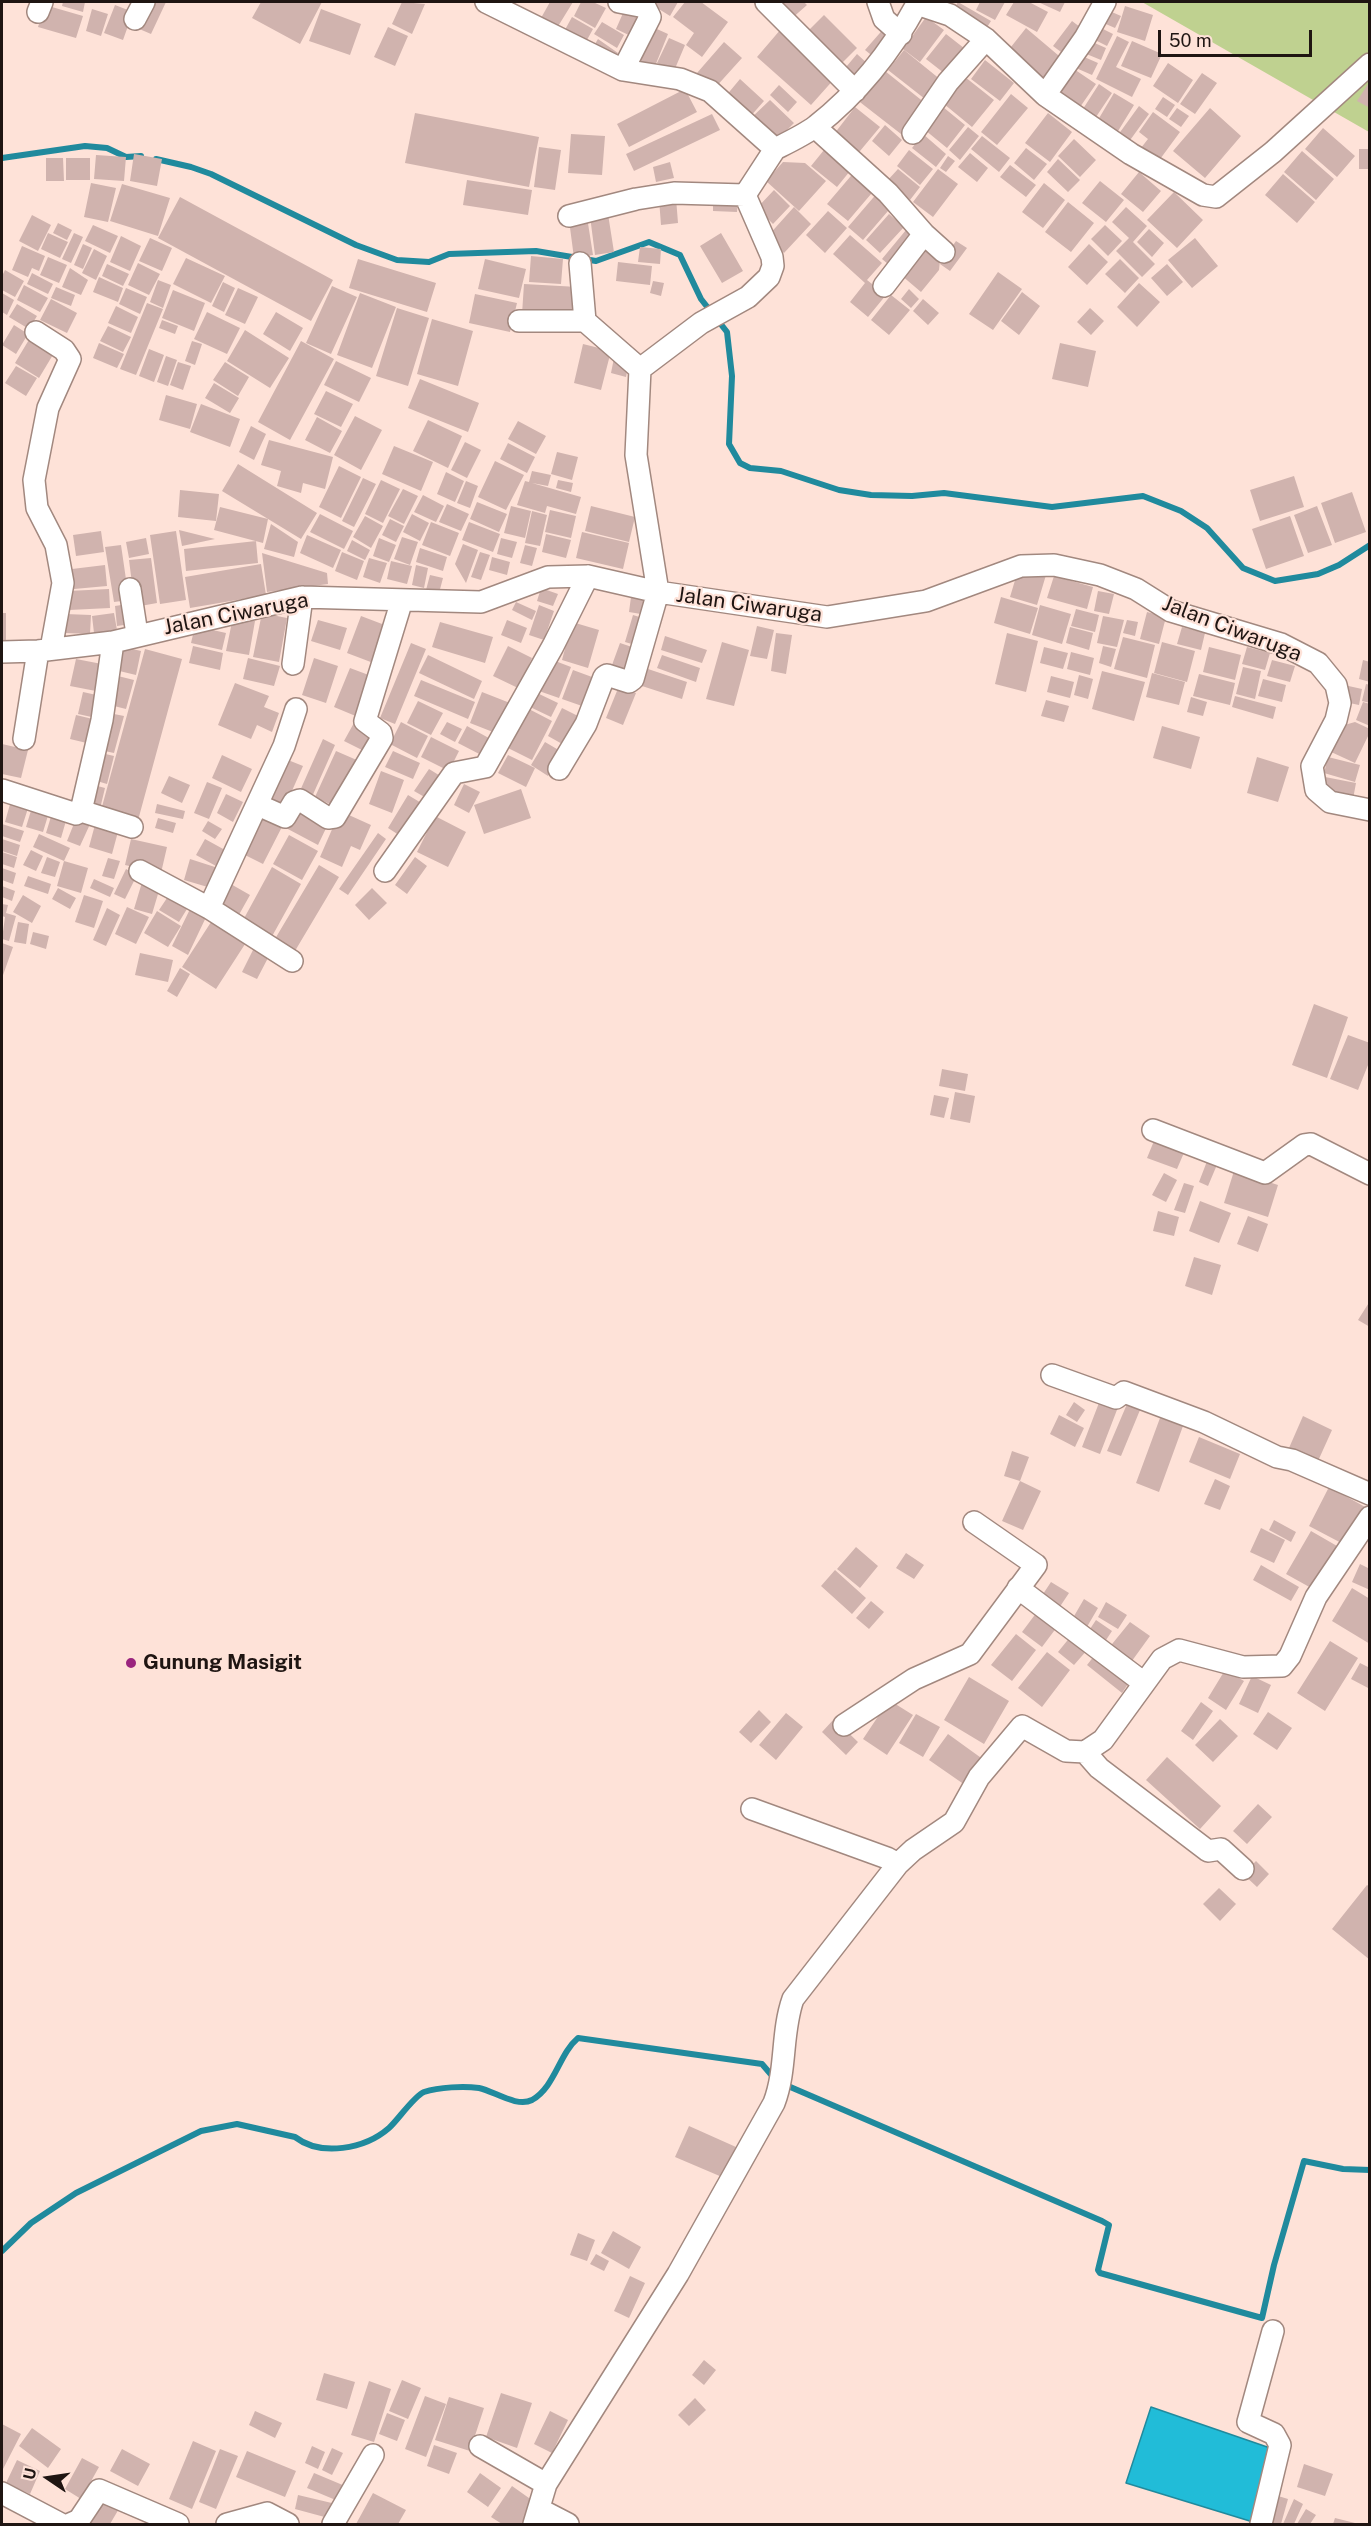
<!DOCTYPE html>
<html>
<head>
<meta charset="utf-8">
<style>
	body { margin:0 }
	#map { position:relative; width:1371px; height:2526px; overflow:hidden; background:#fee2d8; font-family:"Public Sans",sans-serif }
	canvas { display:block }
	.frame { position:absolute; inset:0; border:3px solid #1f1512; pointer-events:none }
	.north { position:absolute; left:18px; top:2448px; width:60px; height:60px; -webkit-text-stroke:4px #fee2d8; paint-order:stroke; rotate:283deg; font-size:16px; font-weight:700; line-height:24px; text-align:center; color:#1f1512 }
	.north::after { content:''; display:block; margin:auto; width:21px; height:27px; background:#1f1512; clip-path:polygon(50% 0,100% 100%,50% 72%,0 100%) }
	.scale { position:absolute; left:1158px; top:30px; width:154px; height:27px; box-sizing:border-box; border:3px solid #1f1512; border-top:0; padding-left:8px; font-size:18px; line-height:21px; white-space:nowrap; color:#1f1512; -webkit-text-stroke:4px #fee2d8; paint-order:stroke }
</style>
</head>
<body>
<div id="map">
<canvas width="1371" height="2526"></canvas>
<div class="frame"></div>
<div class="north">U</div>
<div class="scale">50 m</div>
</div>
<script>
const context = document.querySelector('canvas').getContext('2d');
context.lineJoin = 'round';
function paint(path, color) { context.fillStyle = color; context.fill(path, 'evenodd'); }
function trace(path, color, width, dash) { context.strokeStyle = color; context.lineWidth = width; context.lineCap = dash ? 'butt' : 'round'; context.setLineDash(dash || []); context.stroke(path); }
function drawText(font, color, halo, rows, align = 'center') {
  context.font = font + ' "Public Sans",sans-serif'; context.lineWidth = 4.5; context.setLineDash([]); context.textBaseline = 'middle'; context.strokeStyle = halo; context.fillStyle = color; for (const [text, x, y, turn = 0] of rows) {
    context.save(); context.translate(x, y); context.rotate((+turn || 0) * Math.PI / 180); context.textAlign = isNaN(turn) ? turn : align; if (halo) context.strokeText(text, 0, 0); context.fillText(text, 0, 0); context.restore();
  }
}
paint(new Path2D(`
	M1142,2H1369V133V132Z`), '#bfd190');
const water = new Path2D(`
	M1151,2407L1273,2449L1253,2522L1126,2483Z`);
paint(water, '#21bcd8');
trace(water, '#208a9d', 1.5);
trace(new Path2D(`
	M2,158L85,146L107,148L126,157L141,156
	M156,159L191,167L211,174L356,245L397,260L429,262L449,254L536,251L596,261L649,242L680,255L701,299L727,332L732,376L729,444L740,463L750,468L781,471L839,490L871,495L912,496L944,493L1052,507L1143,496L1181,511L1207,528L1243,568L1275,581L1318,574L1339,565L1370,545
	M788,2086L1102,2221L1109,2225L1098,2270L1100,2273L1262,2318L1274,2265L1304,2161L1343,2169L1370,2170
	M2,2251L31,2223L76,2193L201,2131L237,2124L295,2137C321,2157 365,2149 389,2128C398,2120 414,2096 424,2092C439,2087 464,2086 479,2088C494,2091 517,2108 532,2100C555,2087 559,2054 578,2038L762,2064L774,2078`), '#208a9d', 6);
paint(new Path2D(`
	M63,2H85L83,12L62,6Z
	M149,2H166L151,34L137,28Z
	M261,2H322L300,44L252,18Z
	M402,2L425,4L412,34L392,24Z
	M550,2H573L557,28L541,18Z
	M581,2H593L606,8L595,28L574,16Z
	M656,2H678L670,16L654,6Z
	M685,2H701L728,22L702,57L686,45L694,33L673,17Z
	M780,2H804L807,5L790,20Z
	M958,2L991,21L984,32L951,14Z
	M980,2H1005L995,20L976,10Z
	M1014,2H1029L1048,12L1037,32L1006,15Z
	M1038,2H1065L1060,12Z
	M627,4L644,11L633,37L616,29Z
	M45,5L83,16L76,38L38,27Z
	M115,5L133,12L123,40L104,33Z
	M1125,6L1153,15L1145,41L1117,32Z
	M92,9L108,14L101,36L86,31Z
	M321,9L361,24L350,55L309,41Z
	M1105,9L1121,16L1115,28L1099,21Z
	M824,15L857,48L836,69L803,36Z
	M572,17L593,29L582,49L561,37Z
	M926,17L944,30L920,62L903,49Z
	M1072,21L1084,30L1065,55L1053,46Z
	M602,22L624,35L617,48L594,34Z
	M648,25L668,34L653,71L632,63Z
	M886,26L895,34L875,58L865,50Z
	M1097,26L1113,34L1107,46L1091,38Z
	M388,27L408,36L395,66L374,57Z
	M1026,28L1065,61L1046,84L1007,52Z
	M781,29L836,77L811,105L757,57Z
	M946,34L969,52L949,77L926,59Z
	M1117,36L1129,42L1116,67L1141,79L1132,97L1096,79Z
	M669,38L685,45L674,71L657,63Z
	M598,39L618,53L612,62L592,49Z
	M1090,41L1106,48L1101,60L1084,53Z
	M1132,41L1162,54L1151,78L1121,66Z
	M724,42L742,58L714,89L697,73Z
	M904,50L941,80L925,99L888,70Z
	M857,54L869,65L853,84L841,73Z
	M1082,56L1098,63L1092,75L1076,68Z
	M985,60L1014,83L1000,101L971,79Z
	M1168,63L1193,80L1178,103L1153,86Z
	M880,67L925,103L901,134L856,99Z
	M1071,67L1096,84L1078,110L1053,93Z
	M1202,73L1217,83L1195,114L1180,104Z
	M965,77L994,100L972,127L944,104Z
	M740,79L764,101L749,118L725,97Z
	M1370,81V108L1357,101Z
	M1099,84L1112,93L1094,120L1081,112Z
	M779,85L797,102L788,112L770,95Z
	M685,89L697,112L629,147L617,124Z
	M1114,93L1134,105L1115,136L1095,125Z
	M1011,94L1028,108L997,145L981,132Z
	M1163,97L1175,105L1167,117L1155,109Z
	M770,100L794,123L773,144L749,120Z
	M1139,106L1149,114L1128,143L1118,135Z
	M855,107L880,127L855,157L831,138Z
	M943,107L965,125L947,148L925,130Z
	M1177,108L1189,116L1181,127L1169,119Z
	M1210,108L1241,136L1205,178L1173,151Z
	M1153,112L1180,132L1155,166L1137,153L1148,139L1139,132Z
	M415,113L539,137L529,187L405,163Z
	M1048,113L1072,132L1050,162L1025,143Z
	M712,114L720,130L634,171L626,154Z
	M885,125L902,140L889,156L872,141Z
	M968,127L979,136L960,160L949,150Z
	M1323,128L1355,156L1337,177L1305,149Z
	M571,134L605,136L602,175L568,173Z
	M923,134L946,154L936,167L912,148Z
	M982,136L1010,158L999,172L971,149Z
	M1074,139L1096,160L1080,177L1058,156Z
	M539,147L561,150L555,190L534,187Z
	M1026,148L1047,164L1034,180L1014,163Z
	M1359,149H1370V169H1359Z
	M824,150L850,171L837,187L811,166Z
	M909,150L933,169L920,185L897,166Z
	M1302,151L1334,179L1316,200L1284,172Z
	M970,153L988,168L977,182L958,167Z
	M134,154L162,159L157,186L130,181Z
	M96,155L126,157L124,181L94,179Z
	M948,156L955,161L946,172L940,168Z
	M46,158H63L64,181H46Z
	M66,158H90V180H66Z
	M1058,159L1080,180L1068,192L1047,172Z
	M670,162L674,178L656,182L653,167Z
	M783,162L805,163L826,181L799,211L766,181Z
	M1010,165L1036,185L1026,197L1000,177Z
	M898,169L920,187L910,200L887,181Z
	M938,169L958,184L933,217L913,202Z
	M856,170L877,187L848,221L827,204Z
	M1139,172L1161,191L1143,212L1121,194Z
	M1283,174L1315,202L1297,223L1265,195Z
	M467,180L532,190L528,215L463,205Z
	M1100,181L1124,200L1106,222L1082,203Z
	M91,183L116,188L108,222L84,217Z
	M1044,183L1065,200L1043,228L1022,212Z
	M122,184L170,198L158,236L110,221Z
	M774,190L790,206L773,224L757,208Z
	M879,191L894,204L863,240L848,227Z
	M1174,192L1203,220L1177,248L1147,220Z
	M180,197L333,280L311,321L158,238Z
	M713,197L738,199L737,212L713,211Z
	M676,198L678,223L661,225L659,199Z
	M1068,202L1094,223L1071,252L1045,232Z
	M794,207L811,224L784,253L767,237Z
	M1126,207L1147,226L1133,242L1155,264L1142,277L1116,251L1129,238L1112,222Z
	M828,211L847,228L825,253L806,235Z
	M608,214L614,252L595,255L590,216Z
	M889,214L904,227L880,253L866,240Z
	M32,215L51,225L38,251L19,241Z
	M587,217L593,255L574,258L569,220Z
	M58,223L72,230L67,240L53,233Z
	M93,225L118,236L110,253L85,241Z
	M1105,225L1122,241L1108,256L1091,239Z
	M1149,229L1164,243L1152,257L1137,242Z
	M906,230L918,240L894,269L882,259Z
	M48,233L68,242L60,258L41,249Z
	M74,233L83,237L71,263L62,259Z
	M721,233L743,271L722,283L700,246Z
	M850,235L882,263L867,280L886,295L868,317L850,302L865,283L833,254Z
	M121,236L141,246L130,271L110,262Z
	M150,238L172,248L162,271L139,261Z
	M1195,238L1218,266L1192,288L1168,260Z
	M929,240L941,250L939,270L921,292L901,275Z
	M956,241L967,248L950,271L940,264Z
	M83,244L92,248L83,269L74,265Z
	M1089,244L1108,262L1087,285L1068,267Z
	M22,246L45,256L39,271L32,268L28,277L12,270Z
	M640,247L661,249L660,264L638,262Z
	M94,249L107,256L96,280L82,273Z
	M531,256L563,259L561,284L529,282Z
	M48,257L67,265L59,283L40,275Z
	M186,258L225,276L211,303L173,284Z
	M358,259L436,283L427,312L349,288Z
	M485,259L526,269L519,298L478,289Z
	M1120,259L1139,278L1125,293L1105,274Z
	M618,262L652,266L650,285L616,281Z
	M138,263L160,274L149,295L128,285Z
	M107,264L129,274L123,286L102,276Z
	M1167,264L1183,282L1167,296L1151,278Z
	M70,268L88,280L81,295L62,287Z
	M5,270L24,281L15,297L2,290V276Z
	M998,272L1022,289L993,330L969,314Z
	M32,273L53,284L48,294L27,284Z
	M99,277L123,288L118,302L93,292Z
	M158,280L171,285L163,308L150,302Z
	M653,281L664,283L661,296L650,293Z
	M223,282L235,288L224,312L212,306Z
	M1139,283L1160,302L1137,327L1117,307Z
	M524,284L578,287L576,317L522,314Z
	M24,285L48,298L40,312L17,300Z
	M332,286L357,297L331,354L306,343Z
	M56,287L75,295L71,306L51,298Z
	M126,288L147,297L140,314L119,304Z
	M238,288L258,297L245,324L225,315Z
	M909,289L919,299L911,308L901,299Z
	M173,290L205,303L194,331L162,318Z
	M1022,292L1040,306L1019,335L1001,321Z
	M2,293L14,300L7,315L2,312Z
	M360,293L396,307L372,368L337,355Z
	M475,294L517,303L510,332L469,323Z
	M891,295L910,310L889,335L871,320Z
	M51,299L77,313L67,333L40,320Z
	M923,299L939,313L928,325L913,311Z
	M147,303L163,309L136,375L120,369Z
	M17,304L37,316L29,329L9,317Z
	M116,306L138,317L131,333L108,323Z
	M397,308L429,318L408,386L376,376Z
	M1090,308L1104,321L1091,335L1077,322Z
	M207,312L240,328L227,354L194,339Z
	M276,312L303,328L290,351L263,334Z
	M432,319L473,331L458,386L417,374Z
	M162,320L178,326L175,334L159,328Z
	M14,325L28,334L16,354L2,345Z
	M108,326L131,337L123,352L100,341Z
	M245,330L289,358L270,388L227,361Z
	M30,338L54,353L39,378L15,363Z
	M192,341L202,344L195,365L185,361Z
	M301,341L334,359L290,440L258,422Z
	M99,343L124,354L117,368L93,358Z
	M1060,343L1096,351L1088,387L1052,379Z
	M583,344L611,351L601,390L574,383Z
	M149,349L164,355L154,382L139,376Z
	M166,356L177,360L168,386L157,382Z
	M614,358L629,361L626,377L611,373Z
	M336,361L371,378L359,402L324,385Z
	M178,362L191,366L183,390L170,385Z
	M225,362L249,377L238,396L213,380Z
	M16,366L37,378L26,396L5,383Z
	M420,379L479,403L468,432L408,408Z
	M214,383L239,398L230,413L205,398Z
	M326,391L353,404L341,427L314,414Z
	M166,395L197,404L190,429L159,420Z
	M201,404L240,419L230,447L190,432Z
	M355,416L382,430L361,470L334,455Z
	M317,417L342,431L330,453L305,440Z
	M428,420L462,436L448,468L413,451Z
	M518,421L546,436L536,454L508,439Z
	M251,426L266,434L254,460L239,452Z
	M269,440L333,457L325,489L303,483L301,493L277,486L281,471L261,465Z
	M465,442L481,450L467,478L451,470Z
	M508,443L535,457L527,473L500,459Z
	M394,446L433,462L421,491L382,474Z
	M557,452L578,457L572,480L551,474Z
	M495,461L524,475L506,510L478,497Z
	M238,464L317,513L301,539L222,491Z
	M339,466L361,477L341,518L319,507Z
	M532,471L551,475L548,486L532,483L581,497L576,514L547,506L545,513L517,505L525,481L529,482Z
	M446,472L464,481L455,502L437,494Z
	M1294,476L1304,507L1260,521L1250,490Z
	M363,478L376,484L354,527L342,521Z
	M381,480L400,489L383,523L365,514Z
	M558,480L573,483L571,492L556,488Z
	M466,481L478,486L470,508L457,503Z
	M403,489L418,496L404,524L388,516Z
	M180,490L219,494L216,521L178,517Z
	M1352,492L1366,532L1335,543L1321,503Z
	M423,495L444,506L436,522L414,512Z
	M477,502L507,514L499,532L470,519Z
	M447,504L469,514L461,531L439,522Z
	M511,506L531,511L525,538L504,533Z
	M591,506L635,517L629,542L585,531Z
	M1317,506L1332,545L1308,553L1294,515Z
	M220,507L268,519L263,543L214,530Z
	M550,510L576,516L571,538L545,532Z
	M532,511L547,515L540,546L525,543Z
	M320,514L353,531L344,549L310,532Z
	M412,514L429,523L420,541L403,532Z
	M365,516L383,526L371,548L353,537Z
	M1290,516L1304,556L1266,569L1252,529Z
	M390,519L404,526L396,542L382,535Z
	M431,522L459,533L450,556L422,545Z
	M469,522L500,534L493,552L462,540Z
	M271,524L298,542L294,557L264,549Z
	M179,530L215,539L182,546Z
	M101,531L104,552L76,556L73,535Z
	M176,531L186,600L160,604L150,535Z
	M582,532L629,543L623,569L576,558Z
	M546,534L571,540L566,558L542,552Z
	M307,535L341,550L333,568L300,553Z
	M402,537L418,542L410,565L394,559Z
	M146,538L149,554L129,558L126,542Z
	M379,538L396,545L389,562L373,556Z
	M501,538L517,542L512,558L497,554Z
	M352,540L370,550L365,560L347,551Z
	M256,541L258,563L186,571L184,549Z
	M463,544L478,550L466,583L455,564Z
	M121,545L129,600L114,602L105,547Z
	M525,545L537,548L532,566L520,563Z
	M420,548L447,557L443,571L416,562Z
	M342,552L364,561L357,580L335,571Z
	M480,552L490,555L481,580L471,577Z
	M262,553L327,573L328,584L267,592Z
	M492,557L510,562L507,575L489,570Z
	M151,558L157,603L135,607L129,560Z
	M369,558L387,563L380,583L363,577Z
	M391,561L412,566L407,584L387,579Z
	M261,564L266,595L190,608L185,577Z
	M105,565L107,586L74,589L72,569Z
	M416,565L428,568L424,588L412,585Z
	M1019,567L1046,575L1037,605L1010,597Z
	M430,575L443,578L439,593L426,590Z
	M1054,576L1093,587L1087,609L1047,598Z
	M541,588L558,594L553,606L537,601Z
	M109,589L110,608L69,610L68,591Z
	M1098,591L1114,594L1109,614L1094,611Z
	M631,597L649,599L647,615L629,612Z
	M1001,597L1038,608L1030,634L994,623Z
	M516,602L536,611L532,620L512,610Z
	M128,604L131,624L117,626L115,606Z
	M539,605L554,611L544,640L529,635Z
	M1040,605L1071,614L1062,644L1032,635Z
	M1076,609L1099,615L1095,632L1071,626Z
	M1147,612L1166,617L1159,644L1140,639Z
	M2,613H6V643H2Z
	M114,613L117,630L94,633L92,616Z
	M262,613L287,618L279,662L253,657Z
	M65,614L91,615L90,634L65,633Z
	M633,615L649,620L642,647L625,642Z
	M361,616L390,627L376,664L347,653Z
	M1103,616L1124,620L1117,647L1097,643Z
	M233,617L255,621L249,655L226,651Z
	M318,620L347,628L340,650L311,641Z
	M507,620L527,628L521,643L501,635Z
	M1127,620L1138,622L1135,636L1123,633Z
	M440,622L493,637L485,663L432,647Z
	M572,622L599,630L588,668L562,660Z
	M195,626L226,633L222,650L191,643Z
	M757,626L774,630L767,659L750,656Z
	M1070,627L1093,633L1089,650L1066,643Z
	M1182,627L1205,633L1201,650L1177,644Z
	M776,633L792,635L786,674L771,671Z
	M1007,633L1038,641L1026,692L995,684Z
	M665,636L707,650L702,663L661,650Z
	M1123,637L1155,645L1147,678L1114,669Z
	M722,642L749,650L734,706L706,699Z
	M1162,642L1195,651L1187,682L1154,673Z
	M411,643L426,649L395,724L380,718Z
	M620,643L635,648L627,671L612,665Z
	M116,645L141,651L136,675L111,669Z
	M193,646L223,653L220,670L189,663Z
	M508,646L532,658L518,688L493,676Z
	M1103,646L1116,649L1111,667L1099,663Z
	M1044,647L1068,653L1063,669L1040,663Z
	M1209,647L1241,655L1235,680L1203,672Z
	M1247,647L1270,653L1265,670L1242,664Z
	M145,649L182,659L137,824L100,814Z
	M1071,652L1094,658L1090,675L1067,669Z
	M428,655L482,681L474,699L419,673Z
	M662,655L700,668L696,682L657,668Z
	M248,658L280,666L274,686L243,679Z
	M314,658L338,666L326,703L302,695Z
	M76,659L107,665L101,692L70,686Z
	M550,659L571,667L559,698L539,691Z
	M1272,660L1295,666L1290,682L1267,676Z
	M1363,660L1370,662V682L1359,679Z
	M1243,667L1261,671L1255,699L1236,694Z
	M350,668L374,677L358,717L334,707Z
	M648,669L687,682L682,699L642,686Z
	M573,670L592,677L582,706L562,699Z
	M1102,671L1145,682L1134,721L1092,709Z
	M1152,673L1185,682L1179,705L1146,697Z
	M1199,674L1235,683L1230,705L1193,696Z
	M114,675L134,680L126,709L106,704Z
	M1079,675L1093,679L1088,699L1074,695Z
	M1051,676L1074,682L1070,698L1047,692Z
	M1263,679L1286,685L1282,702L1258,696Z
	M421,680L475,702L468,719L414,696Z
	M235,683L269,696L264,707L279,713L272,732L257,725L251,739L218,725Z
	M1366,684L1370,685V703L1362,701Z
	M1344,685L1362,689L1359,705L1340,701Z
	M619,686L636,693L623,725L606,718Z
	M83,692L101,696L96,718L78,714Z
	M482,692L510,703L498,734L470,723Z
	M535,692L558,703L551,717L528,706Z
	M1235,696L1276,707L1273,719L1232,707Z
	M1191,697L1207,702L1203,716L1187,712Z
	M1046,700L1069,706L1064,722L1041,716Z
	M418,701L443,713L431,735L407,723Z
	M1363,702L1370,704V726L1356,720Z
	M527,708L552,721L532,760L506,747Z
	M562,708L578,716L564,745L548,736Z
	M109,713L124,716L114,753L100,750Z
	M76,715L97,720L91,744L70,739Z
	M355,721L381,734L370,754L344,741Z
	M401,722L428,736L417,758L390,744Z
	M447,722L462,729L455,742L440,734Z
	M1355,722L1370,729V732L1355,763L1329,751L1341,726Z
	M467,726L496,742L487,758L458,743Z
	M1162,726L1200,737L1191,769L1153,758Z
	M431,737L459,751L449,771L421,757Z
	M323,739L335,745L311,799L299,793Z
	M545,742L562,752L548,776L531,765Z
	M2,744L28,750L21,778L2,774Z
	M336,751L359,761L338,808L315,797Z
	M393,751L420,763L413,779L385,767Z
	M97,752L114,756L107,784L90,779Z
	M222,755L252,769L241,792L212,778Z
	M508,755L535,768L526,787L498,773Z
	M1257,757L1289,767L1278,802L1247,793Z
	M1328,757L1360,765L1355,782L1324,773Z
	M283,758L303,766L283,811L263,803Z
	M429,769L442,777L428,799L414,791Z
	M381,771L404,780L392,813L369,804Z
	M169,776L190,785L182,803L161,793Z
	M1325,777L1356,783L1353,799L1322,792Z
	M207,782L222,788L209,819L194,813Z
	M90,784L105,788L99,813L83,808Z
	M464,784L480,792L469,813L454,805Z
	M521,789L531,818L484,834L474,805Z
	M226,794L243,802L233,822L217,813Z
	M408,795L423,804L402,837L388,828Z
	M12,797L30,802L22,827L5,822Z
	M33,804L50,809L43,832L26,827Z
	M157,804L185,811L183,819L155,813Z
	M297,805L329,822L318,845L286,828Z
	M261,809L285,821L263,864L239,852Z
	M53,810L68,814L61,838L46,833Z
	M340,811L371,825L360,850L351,846L342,867L320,857Z
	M77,816L91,822L80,846L67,841Z
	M435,816L466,832L448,867L417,852Z
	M158,818L176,823L173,833L155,828Z
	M96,821L119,828L112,854L89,847Z
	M208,821L222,829L215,839L202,831Z
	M2,824L24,831L20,842L2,836Z
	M378,833L386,839L348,895L339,889Z
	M39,834L70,848L64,861L33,847Z
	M289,835L318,851L302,880L273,864Z
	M2,839L20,845L17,856L2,851Z
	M131,839L167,847L161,873L125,865Z
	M205,839L225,850L216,866L196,855Z
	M31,850L43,856L36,871L23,865Z
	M2,852L17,857L14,868L2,864Z
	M47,857L60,862L55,877L41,873Z
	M415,857L427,866L407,894L395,885Z
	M108,858L120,861L114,879L102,876Z
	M190,859L218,868L211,888L184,880Z
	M64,861L88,868L81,893L57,886Z
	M319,865L339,877L292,956L272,944Z
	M272,867L301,884L270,940L241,924Z
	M2,868L16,873L13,884L2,880Z
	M126,869L137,875L125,899L114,894Z
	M28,876L51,884L48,894L24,886Z
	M94,879L114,888L110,897L90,888Z
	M143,879L161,884L152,914L134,909Z
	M229,883L250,895L236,920L215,908Z
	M2,886L15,891L12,901L2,897Z
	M58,888L76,898L70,909L52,899Z
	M372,888L387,903L369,920L355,905Z
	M171,892L190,904L179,922L159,910Z
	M23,895L41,906L32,923L13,912Z
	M84,895L103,901L94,928L75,922Z
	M2,904L8,905L6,913L16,916L9,941L2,939L5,917L2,916Z
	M192,905L208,913L188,955L172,946Z
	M127,907L149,917L136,944L115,934Z
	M107,908L120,915L106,946L93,940Z
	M157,911L181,926L168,947L144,933Z
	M213,919L247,941L216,989L182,967Z
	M18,922L29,924L26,944L14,942Z
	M33,932L49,936L46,949L30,944Z
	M2,943L13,947L2,978Z
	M254,948L269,956L257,979L242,972Z
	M140,953L173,960L168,982L135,975Z
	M180,968L190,974L177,997L167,991Z
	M1314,1004L1348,1017L1327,1078L1292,1065Z
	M1348,1035L1370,1043V1060L1358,1090L1330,1079Z
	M942,1069L968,1074L965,1091L939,1086Z
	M955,1092L975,1096L970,1123L950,1119Z
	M934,1095L949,1098L944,1118L930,1115Z
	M1156,1136L1186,1148L1177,1169L1147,1158Z
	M1209,1156L1219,1160L1208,1186L1199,1182Z
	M1234,1171L1278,1185L1268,1217L1224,1203Z
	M1164,1173L1177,1180L1166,1202L1152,1195Z
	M1184,1183L1194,1186L1185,1213L1174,1210Z
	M1200,1201L1231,1213L1219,1243L1189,1231Z
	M1158,1211L1179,1217L1174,1236L1153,1231Z
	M1248,1216L1268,1224L1258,1252L1237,1244Z
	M1194,1257L1221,1265L1212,1295L1185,1286Z
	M1370,1301V1327L1358,1320Z
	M1102,1395L1120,1402L1100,1454L1082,1447Z
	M1074,1402L1085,1410L1077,1422L1066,1415Z
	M1127,1404L1140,1410L1121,1456L1107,1451Z
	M1059,1415L1084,1428L1075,1447L1050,1434Z
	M1303,1416L1332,1430L1318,1461L1289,1448Z
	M1160,1418L1183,1426L1159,1492L1136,1483Z
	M1199,1437L1240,1454L1230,1479L1189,1462Z
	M1012,1451L1029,1457L1020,1481L1004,1476Z
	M1215,1479L1230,1486L1220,1510L1204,1504Z
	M1020,1481L1041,1491L1023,1530L1002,1521Z
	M1329,1487L1367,1508L1347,1546L1309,1526Z
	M1274,1520L1296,1532L1291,1542L1269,1530Z
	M1261,1528L1285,1540L1274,1563L1250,1552Z
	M1311,1531L1337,1546L1313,1589L1286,1574Z
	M856,1547L878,1566L860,1588L837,1569Z
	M906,1553L924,1565L914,1579L896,1568Z
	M1360,1564L1370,1569V1590L1352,1582Z
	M1261,1565L1299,1587L1291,1601L1253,1580Z
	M835,1570L866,1598L852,1614L821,1586Z
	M1051,1582L1069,1593L1059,1608L1041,1597Z
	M1352,1588L1370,1599V1644L1332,1621Z
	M1084,1599L1098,1608L1084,1632L1070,1623Z
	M871,1601L884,1612L869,1629L856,1618Z
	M1106,1602L1127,1615L1118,1629L1098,1617Z
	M1040,1608L1060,1623L1042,1647L1022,1632Z
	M1096,1620L1112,1631L1102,1646L1086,1635Z
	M1130,1622L1150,1636L1129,1665L1108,1649Z
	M1016,1634L1036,1650L1012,1681L991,1665Z
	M1071,1636L1088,1649L1074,1665L1058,1652Z
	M1330,1641L1358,1658L1325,1711L1297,1693Z
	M1098,1651L1132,1678L1122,1693L1087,1665Z
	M1047,1652L1070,1670L1042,1707L1018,1688Z
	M1360,1663L1370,1668V1689L1351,1679Z
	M1225,1670L1244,1681L1226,1710L1208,1698Z
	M1252,1676L1271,1685L1258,1713L1239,1704Z
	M969,1677L1009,1701L984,1744L944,1720Z
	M889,1700L913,1715L887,1755L863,1739Z
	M1201,1702L1213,1711L1193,1740L1181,1731Z
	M759,1710L771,1722L751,1743L739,1732Z
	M1268,1712L1292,1728L1277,1750L1253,1734Z
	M786,1713L803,1727L776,1760L759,1745Z
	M916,1714L940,1727L923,1757L899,1743Z
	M834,1719L858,1742L846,1755L822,1732Z
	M1220,1719L1238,1736L1213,1762L1195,1745Z
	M948,1734L984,1760L965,1785L929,1760Z
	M1167,1757L1221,1806L1200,1829L1146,1780Z
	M1258,1804L1272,1817L1247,1844L1233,1831Z
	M1256,1861L1269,1874L1257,1887L1243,1874Z
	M1367,1885L1370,1887V1960L1332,1929Z
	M1219,1888L1236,1904L1220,1921L1203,1904Z
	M689,2126L736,2147L722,2177L675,2157Z
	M613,2231L641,2247L629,2269L601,2253Z
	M578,2233L595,2240L587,2261L570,2255Z
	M596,2254L609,2261L604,2271L590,2264Z
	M630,2276L645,2283L629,2318L614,2311Z
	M704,2360L716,2370L704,2385L692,2375Z
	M324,2373L355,2382L347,2409L316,2400Z
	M402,2380L421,2388L408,2419L389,2411Z
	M369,2381L391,2389L374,2442L351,2435Z
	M501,2393L532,2403L517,2448L486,2437Z
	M425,2396L446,2404L426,2457L405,2449Z
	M449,2397L484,2408L470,2451L435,2440Z
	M695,2398L706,2410L689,2426L678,2415Z
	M255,2411L282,2423L275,2438L249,2425Z
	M550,2411L568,2420L552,2453L534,2444Z
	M387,2413L405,2420L397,2441L379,2434Z
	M2,2424L21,2434L2,2471Z
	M32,2428L61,2449L48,2468L19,2446Z
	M193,2441L216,2451L192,2509L169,2499Z
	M434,2445L457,2453L449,2474L427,2466Z
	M312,2446L325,2452L318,2469L305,2463Z
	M332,2448L343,2453L332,2475L322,2470Z
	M122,2449L150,2464L138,2486L110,2471Z
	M220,2449L238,2456L216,2509L199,2502Z
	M247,2451L296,2471L285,2497L236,2477Z
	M82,2458L99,2467L81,2499L65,2489Z
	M17,2460L40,2471L30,2494L6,2483Z
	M1304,2464L1333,2474L1325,2496L1297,2487Z
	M314,2473L345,2486L338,2501L307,2488Z
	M480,2473L501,2488L488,2507L467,2492Z
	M512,2486L536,2503L521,2524H502L491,2517Z
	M373,2493L406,2510L398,2524H356Z
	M298,2495L336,2504L332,2519L295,2509Z
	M1275,2495L1288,2499L1281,2524H1266Z
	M101,2496L120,2507L110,2524H85Z
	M1294,2499L1303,2504L1294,2524H1283Z
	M1306,2509L1316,2515L1310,2524H1297Z
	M1335,2518L1359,2524H1333Z`), '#d0b3ae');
const minor = new Path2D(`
	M486,2L623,70L680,79L710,91L775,149C789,142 804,135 816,126C858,93 892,50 917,4L950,15L986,39L1045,95L1131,154L1203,195L1216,197L1273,152L1370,64
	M619,2L645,7L650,17L623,70
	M766,2L855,91
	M878,2L884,19L901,34
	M38,12L42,2
	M135,19L144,2
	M1045,95L1085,38L1105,2
	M815,127L888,193L924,234L944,252
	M913,133L948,82L986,39
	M569,216L636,199L674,193L745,195
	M580,263L585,321L640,369
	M884,286L924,234
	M519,321H585
	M36,332L64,350L70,359L48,408L34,480L37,508L56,545L63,583L51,649
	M130,589L137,634
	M2,652L38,651L113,642L302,597L481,602L548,577L588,576L658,592L827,617L926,601L1021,566L1054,565L1100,575L1136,589L1171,611L1281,644L1318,663L1336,685L1340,703L1336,720L1312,766L1316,790L1330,802L1370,810
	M293,664L302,597
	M24,739L38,651
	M559,769L586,724L604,677L607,675L629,682L633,679L658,592L636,455L640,369L701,323L748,297L769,277L773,266L772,257L745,195L775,149
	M2,790L76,814L81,811L132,827
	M258,805L285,817L294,802L300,800L328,818L335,817L382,738L381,733L365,721L402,600
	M81,811L102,720L113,642
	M140,871L209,908L292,961
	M385,871L454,773L485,767L553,646L588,576
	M209,908L284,746L296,709
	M1153,1130L1265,1173L1304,1145L1311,1144L1370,1174
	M1052,1375L1116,1398L1124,1392L1204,1422L1277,1457L1292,1460L1370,1494
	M1018,1588L1144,1683
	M844,1725L914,1679L970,1654L1036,1565L974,1522
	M1085,1752L1099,1768L1208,1851L1221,1849L1243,1869
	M752,1809L887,1858L898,1864
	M480,2446L546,2484
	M2,2493L61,2524
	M539,2509L568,2524
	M70,2524L79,2520L99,2490L178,2524
	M227,2524L267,2513L288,2524
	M333,2524L373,2455
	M534,2524L546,2484L678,2274L774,2103C787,2069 781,2033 793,1999L898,1864L913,1850L954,1822L979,1777L1022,1726L1066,1751L1085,1752L1103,1740L1162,1659L1179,1650L1243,1667L1282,1666L1290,1656L1316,1597L1370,1517
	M1261,2524L1280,2445L1274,2434L1248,2422L1273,2331`);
trace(minor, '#a2887f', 24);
trace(minor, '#fff', 21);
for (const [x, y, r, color] of [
	[131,1663,6,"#9a247e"]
]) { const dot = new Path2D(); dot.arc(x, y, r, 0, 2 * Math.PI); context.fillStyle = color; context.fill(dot); trace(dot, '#fee2d8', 2); }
drawText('21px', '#1f1512', '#fee2d8', [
	["Jalan Ciwaruga",749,605,8],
	["Jalan Ciwaruga",236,614,-11],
	["Jalan Ciwaruga",1232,629,21]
]);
drawText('bold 21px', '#1f1512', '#fee2d8', [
	["Gunung Masigit",143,1663]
], 'left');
</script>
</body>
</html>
